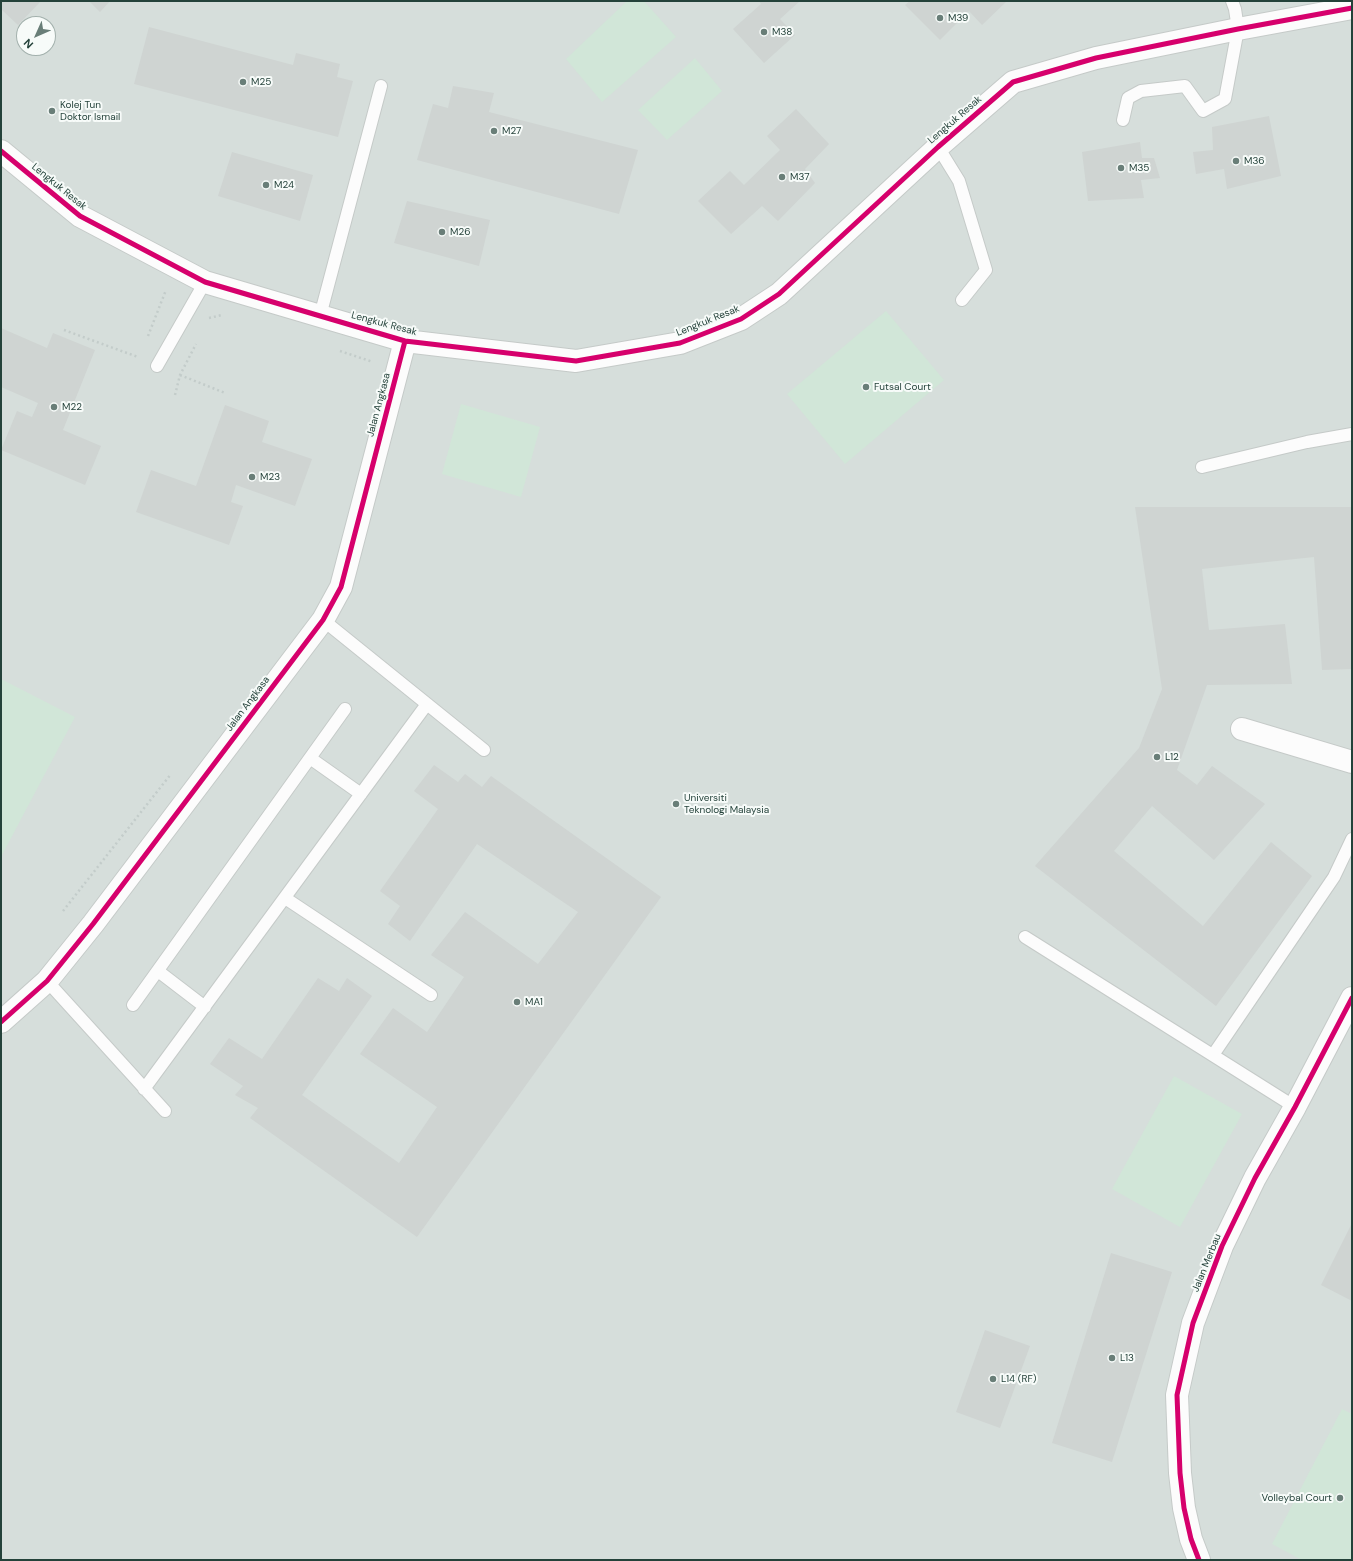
<!DOCTYPE html>
<html>
<head>
<meta charset="utf-8">
<style>
	body { margin:0 }
	#map { position:relative; width:1353px; height:1561px; overflow:hidden; background:#e8edeb; font-family:"DM Sans",sans-serif }
	canvas { display:block }
	.frame { position:absolute; inset:0; border:2px solid #24423a; pointer-events:none }
	.north { position:absolute; left:16px; top:16px; width:40px; height:40px; box-sizing:border-box; background:#f7fbf9; border:1px solid #a3b1ad; border-radius:50%; rotate:225deg; font-size:11px; font-weight:700; line-height:16px; text-align:center; color:#24423a }
	.north::after { content:''; display:block; margin:auto; width:14px; height:18px; background:#697e78; clip-path:polygon(50% 0,100% 100%,50% 72%,0 100%) }
</style>
</head>
<body>
<div id="map">
<canvas width="1353" height="1561"></canvas>
<div class="frame"></div>
<div class="north">N</div>
</div>
<script>
const context = document.querySelector('canvas').getContext('2d');
context.lineJoin = 'round';
function paint(path, color) { context.fillStyle = color; context.fill(path, 'evenodd'); }
function trace(path, color, width, dash) { context.strokeStyle = color; context.lineWidth = width; context.lineCap = dash ? 'butt' : 'round'; context.setLineDash(dash || []); context.stroke(path); }
function drawText(font, color, halo, rows, align = 'center') {
  context.font = font + ' "DM Sans",sans-serif'; context.lineWidth = 4; context.setLineDash([]); context.textBaseline = 'middle'; context.strokeStyle = halo; context.fillStyle = color; for (const [text, x, y, turn = 0] of rows) {
    context.save(); context.translate(x, y); context.rotate((+turn || 0) * Math.PI / 180); context.textAlign = isNaN(turn) ? turn : align; if (halo) context.strokeText(text, 0, 0); context.fillText(text, 0, 0); context.restore();
  }
}
paint(new Path2D(`
	M1,1H1352V1560H1ZM24,24H48V48H24Z`), '#d6dedb');
paint(new Path2D(`
	M627,1H644L676,37L602,102L566,59Z
	M695,58L722,91L667,140L638,110Z
	M886,311L944,380L845,464L787,394Z
	M461,404L540,427L521,497L442,474Z
	M1,679L75,717L1,857Z
	M1174,1076L1242,1114L1180,1227L1112,1189Z
	M1342,1409L1352,1414V1560H1302L1272,1544Z`), '#d1e6d8');
paint(new Path2D(`
	M1,1H41L18,25L1,9Z
	M89,1H110L100,12Z
	M759,1H800L780,19L795,35L764,63L733,29L761,4Z
	M910,1H1007L982,25L969,11L940,40L905,5Z
	M149,27L293,65L296,53L340,64L337,77L353,81L338,137L134,84Z
	M453,86L494,93L489,112L638,150L619,214L417,160L433,104L448,108Z
	M796,109L829,144L805,169L815,183L778,221L762,206L731,234L698,201L730,171L744,185L780,150L767,136Z
	M1269,116L1281,176L1227,189L1224,169L1196,174L1193,152L1213,150L1212,127Z
	M1140,142L1142,158H1154L1160,178L1141,180L1144,198L1088,201L1082,152Z
	M232,152L313,175L300,221L218,196Z
	M407,201L490,220L479,266L394,243Z
	M1,328L47,348L53,333L95,350L63,430L101,446L85,485L1,450L17,411L32,417L38,403L1,387Z
	M225,405L269,421L262,442L312,459L295,506L236,485L231,502L243,506L229,545L136,512L151,470L196,486Z
	M1135,507H1352V669L1322,670L1314,557L1202,569L1209,630L1285,624L1292,684L1207,685L1177,770L1197,785L1212,766L1265,804L1214,860L1152,806L1114,851L1203,926L1271,842L1312,876L1216,1006L1035,866L1139,748L1162,689Z
	M434,765L458,782L465,774L482,787L491,776L661,897L417,1237L250,1118L258,1108L235,1095L243,1086L210,1064L229,1038L262,1059L318,978L339,991L347,978L372,996L302,1095L399,1163L437,1107L360,1054L393,1008L427,1032L464,977L431,955L465,912L538,964L578,912L477,844L410,941L388,924L400,906L380,891L438,809L414,791Z
	M1352,1223V1301L1321,1285Z
	M1111,1253L1172,1272L1112,1462L1052,1443Z
	M985,1330L1030,1346L1000,1428L956,1412Z`), '#cfd4d2');
const lane = new Path2D(`
	M1123,120L1128,98L1141,91L1185,86L1203,111L1225,99L1238,29L1235,9L1232,1
	M938,147L959,181L986,270L962,300
	M320,316L381,86
	M157,366L205,282
	M1202,467L1307,442L1352,434
	M323,620L484,750
	M310,758L361,794
	M285,898L431,995
	M1025,937L1295,1107
	M158,971L205,1007
	M47,981L165,1111
	M133,1005L345,709
	M1213,1055L1334,877L1352,839
	M144,1089L427,704`);
const street = new Path2D(`
	M1,151L80,216L205,282L405,341L576,361L680,343L741,319L779,294L938,147L1013,82L1096,58L1238,29L1352,8
	M1242,729L1352,762
	M1,1022L47,981L93,924L323,620L341,587L405,341
	M1199,1560L1191,1539L1184,1508L1180,1473L1177,1395L1193,1323L1222,1246L1255,1178L1295,1107L1352,998`);
trace(lane, '#c5cac8', 14);
trace(street, '#c5cac8', 24);
trace(new Path2D(`
	M209,318L222,315
	M64,330L138,357
	M148,336L166,290
	M340,351L373,362
	M180,375L225,393
	M175,395L180,375L196,344
	M63,911L171,774`), '#c3ccca', 2.5, [2, 3]);
trace(lane, '#fcfcfc', 12);
trace(street, '#fcfcfc', 22);
trace(new Path2D(`
	M1,151L80,216L205,282L405,341L576,361L680,343L741,319L779,294L938,147L1013,82L1096,58L1238,29L1352,8
	M1,1022L47,981L93,924L323,620L341,587L405,341
	M1199,1560L1191,1539L1184,1508L1180,1473L1177,1395L1193,1323L1222,1246L1255,1178L1295,1107L1352,998`), '#d6006c', 5);
for (const [x, y, r, color] of [
	[940,18,4,"#697e78"],
	[764,32,4,"#697e78"],
	[243,82,4,"#697e78"],
	[52,111,4,"#697e78"],
	[494,131,4,"#697e78"],
	[1236,161,4,"#697e78"],
	[1121,168,4,"#697e78"],
	[782,177,4,"#697e78"],
	[266,185,4,"#697e78"],
	[442,232,4,"#697e78"],
	[866,387,4,"#697e78"],
	[54,407,4,"#697e78"],
	[252,477,4,"#697e78"],
	[1157,757,4,"#697e78"],
	[676,804,4,"#697e78"],
	[517,1002,4,"#697e78"],
	[1112,1358,4,"#697e78"],
	[993,1379,4,"#697e78"],
	[1340,1498,4,"#697e78"]
]) { const dot = new Path2D(); dot.arc(x, y, r, 0, 2 * Math.PI); context.fillStyle = color; context.fill(dot); trace(dot, '#f7fbf9', 1.5); }
drawText('10px', '#24423a', '#f7fbf9', [
	["M39",948,18],
	["M38",772,32],
	["M25",251,82],
	["Kolej Tun",60,105],
	["Doktor Ismail",60,117],
	["M27",502,131],
	["M36",1244,161],
	["M35",1129,168],
	["M37",790,177],
	["M24",274,185],
	["M26",450,232],
	["Futsal Court",874,387],
	["M22",62,407],
	["M23",260,477],
	["L12",1165,757],
	["Universiti",684,798],
	["Teknologi Malaysia",684,810],
	["MA1",525,1002],
	["L13",1120,1358],
	["L14 (RF)",1001,1379],
	["Volleybal Court",1332,1498,"right"]
], 'left');
drawText('10px', '#24423a', '#f7fbf9', [
	["Lengkuk Resak",955,120,-41],
	["Lengkuk Resak",59,187,39],
	["Lengkuk Resak",708,321,-22],
	["Lengkuk Resak",384,324,15],
	["Jalan Angkasa",379,405,-75],
	["Jalan Angkasa",248,704,-53],
	["Jalan Merbau",1207,1263,-68]
]);
</script>
</body>
</html>
